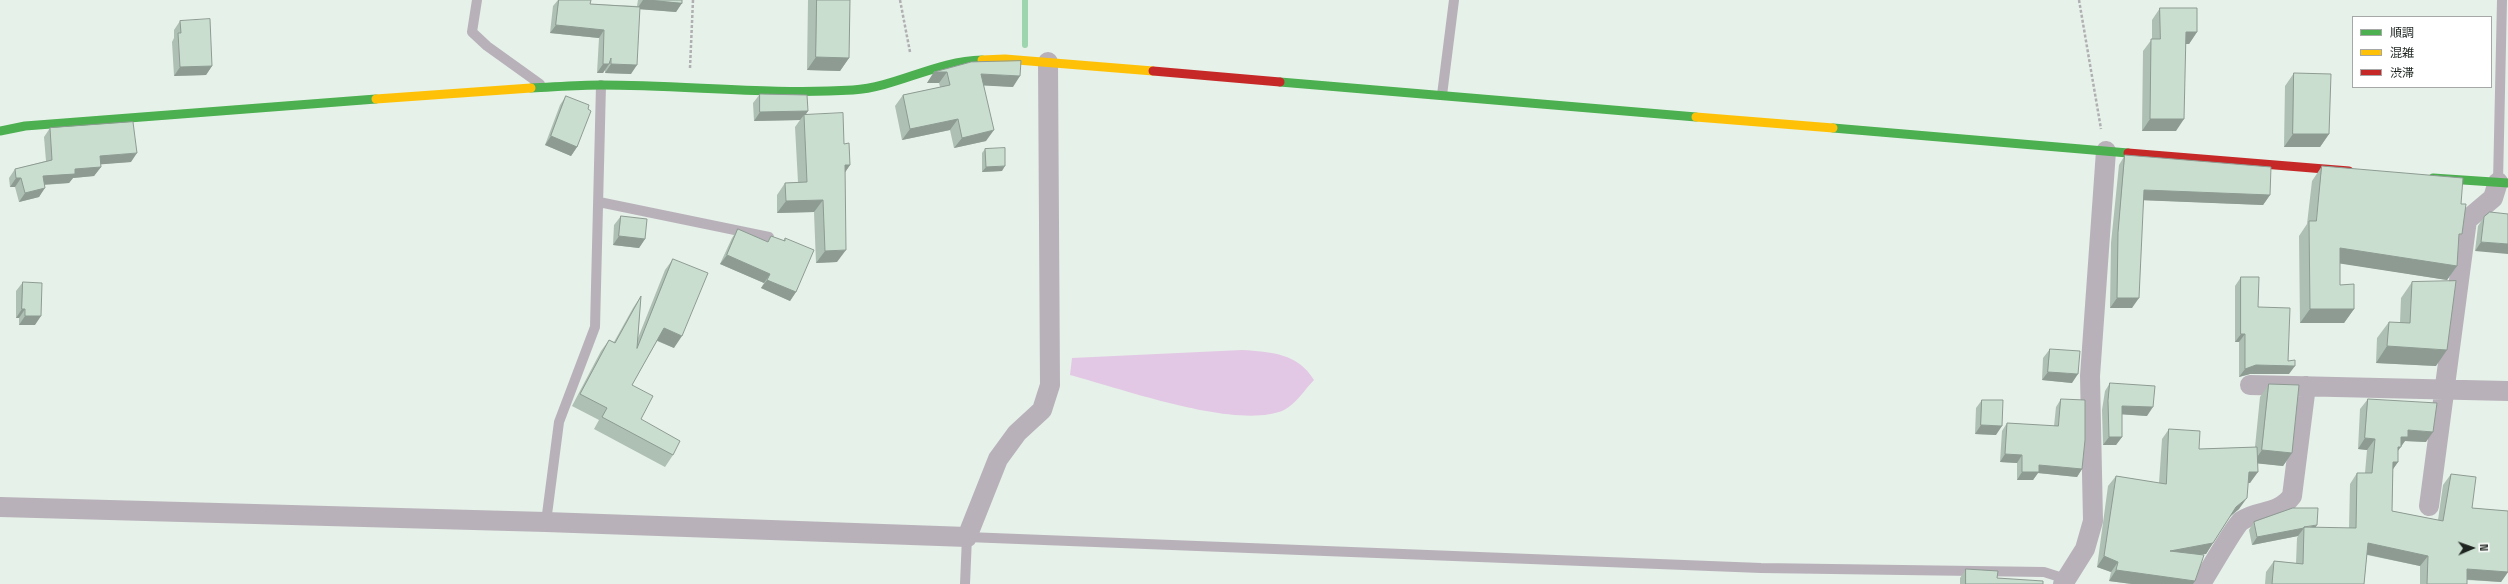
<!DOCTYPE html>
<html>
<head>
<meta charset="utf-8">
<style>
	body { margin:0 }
	#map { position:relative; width:2508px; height:584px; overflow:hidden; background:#e6f1e9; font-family:"Space Grotesk","Noto Sans JP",sans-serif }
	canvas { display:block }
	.legend { position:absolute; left:2352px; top:16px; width:140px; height:72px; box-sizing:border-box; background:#fff; border:1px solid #a5a8a6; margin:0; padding:5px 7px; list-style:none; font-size:12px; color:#1e2520 }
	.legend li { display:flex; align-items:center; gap:8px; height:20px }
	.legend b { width:20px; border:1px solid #a5a8a6 }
	.north { position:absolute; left:2452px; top:528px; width:40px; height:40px; -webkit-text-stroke:3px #fff; paint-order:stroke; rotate:88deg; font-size:11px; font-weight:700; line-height:16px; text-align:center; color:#1e2520 }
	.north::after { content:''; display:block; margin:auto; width:14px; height:18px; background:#1e2520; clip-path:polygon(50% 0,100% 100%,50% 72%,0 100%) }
</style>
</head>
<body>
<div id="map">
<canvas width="2508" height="584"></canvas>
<ul class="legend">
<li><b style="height:5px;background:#4caf50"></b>順調</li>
<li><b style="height:5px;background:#ffc107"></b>混雑</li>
<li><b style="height:5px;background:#c62828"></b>渋滞</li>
</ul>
<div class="north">N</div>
</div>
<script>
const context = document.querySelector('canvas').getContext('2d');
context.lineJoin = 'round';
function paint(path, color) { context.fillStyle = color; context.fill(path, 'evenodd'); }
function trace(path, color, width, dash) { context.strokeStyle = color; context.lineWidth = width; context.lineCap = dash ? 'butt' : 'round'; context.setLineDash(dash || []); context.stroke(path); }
paint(new Path2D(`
	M1242,350C1271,352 1298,353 1314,380C1306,388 1295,405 1284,410C1238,431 1120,388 1070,375L1072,358Z`), '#e2c8e4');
trace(new Path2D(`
	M1025,0V45`), '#9cd5ae', 6);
trace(new Path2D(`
	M900,0L910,52
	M2079,0L2101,129
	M690,68L693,0`), '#b0afb2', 2.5, [3, 2]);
trace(new Path2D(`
	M477,0L472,32L487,46L540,84
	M1442,95L1454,0
	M2498,182L2502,0
	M599,202L769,237
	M546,522L559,422L595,327L601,85
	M965,584L967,537L1761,568L2044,572L2066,579`), '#b8b1b9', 10);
trace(new Path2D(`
	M2250,385L2508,391
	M2429,506L2467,220L2493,198L2498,182
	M0,507L546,522L967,537L998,459L1017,433L1042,410L1050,385L1048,62
	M2063,584L2085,549L2093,521L2090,376L2106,151
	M2201,584C2207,574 2235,526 2241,521C2258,509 2277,516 2292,496L2306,386`), '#b8b1b9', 20);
trace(new Path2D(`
	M1280,82L1696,117
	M531,88C554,87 578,85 601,85C685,85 769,95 853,90C897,87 936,61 982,60
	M1833,128L2128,153
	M0,131L25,126L376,99
	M2433,178L2508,183`), '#4caf50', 9);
trace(new Path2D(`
	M982,60L1005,59L1153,71
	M376,99L531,88
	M1696,117L1833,128`), '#ffc107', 9);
trace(new Path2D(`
	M1153,71L1280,82
	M2128,153L2349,171`), '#c62828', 9);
paint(new Path2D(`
	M558,0H591L590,4L637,6L638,0H682V3L676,12L640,9L631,74L605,73V69L603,73H597L599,38L550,33L553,6Z
	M808,0H850L849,58L840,71L807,70Z
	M2160,8L2197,32L2189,44H2186L2176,131H2142L2143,51L2152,39V20Z
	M180,21L212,66L206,75L174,76L172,42L174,38V30Z
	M971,62L1013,87L984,85L986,141L954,148L950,130L902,140L895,106L903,95L940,87L939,83H927L934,72Z
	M2294,73L2329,134L2320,147H2284L2285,86Z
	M760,94L808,111L805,115L844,144L850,165L845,172L837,262L816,263L814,212L777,213V195L785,183L798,182L795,127L800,120L754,121L753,103Z
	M566,96L588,109L577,147L571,156L545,145L560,105Z
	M50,128L131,162L100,164L101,167L94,176L73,178L69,183L45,185L39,197L19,202L15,187H10L9,178L15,169L46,161L44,137Z
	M985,149L1002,171L982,172V153Z
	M2125,155L2270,195L2263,205L2144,200L2132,308H2110L2111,243L2119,165Z
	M2322,166L2459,238L2457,266L2447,280L2340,263V285L2354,309L2344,323H2300L2299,236L2307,224L2312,181Z
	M2508,214L2475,251L2478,226L2484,217Z
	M621,216L645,239L639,248L613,245L614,225Z
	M738,229L767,242L771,236L783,241L785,238L796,292L790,301L761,288L764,283L720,264L732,238Z
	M673,259L674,348L657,341L632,385L641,419L673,455L665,467L594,429L599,420L572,406L601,351L609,340L614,342L633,308L641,296L638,338L665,270Z
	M2241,277L2258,307L2288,361L2289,374H2250L2239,377V342H2235V286Z
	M23,282L35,325H19V318H16V291Z
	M2412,282L2436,366L2376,363L2377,338L2389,322L2400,323L2401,298Z
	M2050,349L2072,383L2042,380L2043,358Z
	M2110,383L2147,416L2122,414V437L2116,445H2103L2102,410L2105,391Z
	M2269,384L2292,453L2283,466L2257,463L2250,483H2248L2239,509L2230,517L2206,554H2201L2195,581L2193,584H2132L2109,581L2111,572L2097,567L2108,486L2116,476L2159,483L2162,439L2169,429L2199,449L2255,447L2260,397Z
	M2061,399L2082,469L2077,477L2038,473L2033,480H2017V463L2000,462L2002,431L2007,423L2054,426L2056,407Z
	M2368,399L2426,442L2405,441L2398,450V462L2393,469L2392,511L2438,520L2443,485L2451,474L2472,508L2508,511V572L2501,582L2467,580V584H2420V566L2367,555L2364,584H2265L2266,572L2274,561L2296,563L2297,538L2298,536L2252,545L2249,530L2254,522L2316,528H2349L2350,484L2357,473H2365L2367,450L2358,449L2360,409Z
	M1982,400L1996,435L1975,434L1976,408Z
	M1966,569L1997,578L2043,584H1960V578Z`), '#aebfb3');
paint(new Path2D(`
	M643,0H648L682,3L676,12L637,9Z
	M556,25L604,30L599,38L550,33Z
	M2186,32H2197L2189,44H2178Z
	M816,57L849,58L840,71L807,70Z
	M603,64H609L603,73H597Z
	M611,64L637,65L631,74L605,73Z
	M212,66L206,75L174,76L180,67Z
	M934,72H947L939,83H927Z
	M981,74L1020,76L1013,87L974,85Z
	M808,111L804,117V115L800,120L754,121L760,112Z
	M958,119L950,130L902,140L910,129Z
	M2150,119H2184L2176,131H2142Z
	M994,130L986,141L954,148L962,138Z
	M2293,134H2329L2320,147H2284Z
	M551,136L577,147L571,156L545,145Z
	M137,153L131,162L93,165L100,156Z
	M845,165H850L842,177Z
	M1005,166L1002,171L982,172L986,167Z
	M101,167L94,176L73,178L69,183L36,185L43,176L75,169Z
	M16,178H21L15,187H10Z
	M45,188L39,197L19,202L25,193Z
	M2144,190L2270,195L2263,205L2137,200Z
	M823,200L814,212L777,213L786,201Z
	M619,236L645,239L639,248L613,245Z
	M2481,242L2508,244V254L2475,251Z
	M2340,248L2457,266L2447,280L2330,262Z
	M846,250L837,262L816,263L825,251Z
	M727,255L770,274L764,283L720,264Z
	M767,280L796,292L790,301L761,288Z
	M2117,298H2139L2132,308H2110Z
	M22,309H25L19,318H16Z
	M2310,309H2354L2344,323H2300Z
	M25,316H41L35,325H19Z
	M664,328L682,336L674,348L656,340Z
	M2241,334H2245L2239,342H2235Z
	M2387,346L2447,350L2436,366L2376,363Z
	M2256,365L2295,366L2289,374H2250L2239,377L2245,369Z
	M2048,372L2078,374L2072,383L2042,380Z
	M2122,406L2153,407L2147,416L2116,414Z
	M1981,425L2002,426L1996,435L1975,434Z
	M2408,430L2433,432L2426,442L2405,441L2393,458L2401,437Z
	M2109,437H2122L2116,445H2103Z
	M2365,438L2375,439L2367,450L2358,449Z
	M2262,450L2292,453L2283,466L2253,463Z
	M2005,454L2022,455L2017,463L2000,462Z
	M2393,462H2398L2391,472Z
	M2039,465L2082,469L2077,477L2038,473L2033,480H2017L2022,472Z
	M2249,472H2258L2250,483H2241Z
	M2247,498L2239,509L2228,518L2236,507Z
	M2317,525L2312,533L2304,528Z
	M2304,528L2298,536L2252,545L2257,537Z
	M2213,543L2206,554L2163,562L2170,551Z
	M2368,543L2428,556L2420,566L2360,553Z
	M2104,556L2118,562L2111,572L2097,567Z
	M2467,569L2508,572L2501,582L2460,579Z
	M2116,570L2195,581L2193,584H2132L2109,581Z`), '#8d9b92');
const building = new Path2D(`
	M559,0H591L590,4L640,7L637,65L611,64V58L609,64H603L604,30L556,25Z
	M648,0H682V3Z
	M817,0H850L849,58L816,57Z
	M2160,8H2197V32H2186L2184,119H2150L2151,39H2160Z
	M210,19L212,66L180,67L178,33H181L180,21Z
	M1021,61L1020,76L981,74L994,130L962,138L958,119L910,129L903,95L950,85L947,72H934L971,62Z
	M2294,73L2331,74L2329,134H2293Z
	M760,94L807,95L808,111L760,112Z
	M566,96L589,105L588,109L591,111L577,147L551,136Z
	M843,113L844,144L849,143L850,165H845L846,250L825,251L823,200L786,201L785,183L807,182L804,115Z
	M133,122L137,153L100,156L101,167L75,169V174L43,176L45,188L25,193L21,178H16L15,169L52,160L50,128Z
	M1005,148V166L986,167L985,149Z
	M2125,155L2271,167L2270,195L2144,190L2139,298H2117L2118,233Z
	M2322,166L2463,178L2461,204H2466L2462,234H2459L2457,266L2340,248V285L2354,284V309H2310L2309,221H2316Z
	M2490,212L2508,214V244L2481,242L2484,217Z
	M621,216L647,219L645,239L619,236Z
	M738,229L768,242L771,236L785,241V238L814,250L796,292L767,280L770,274L727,255Z
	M673,259L708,273L682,336L664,328L632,385L653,396L641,419L680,441L673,455L602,417L607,408L580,394L609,340L615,343L641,296L637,348Z
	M2241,277H2259L2258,307L2290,308L2288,361L2295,360V366L2256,365L2245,369V334H2241Z
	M2456,281L2447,350L2387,346L2389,322L2410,323L2412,282Z
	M23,282L42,283L41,316H25V309H22Z
	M2050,349L2080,351L2078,374L2048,372Z
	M2110,383L2155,386L2153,407L2122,406V437H2109L2108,401Z
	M2269,384L2299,385L2292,453L2262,450Z
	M2061,399L2085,400V440L2082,469L2039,465V472H2022V455L2005,454L2007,423L2058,426Z
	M2368,399L2437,403L2433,432L2408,430V437H2401V447H2398V462H2393L2392,511L2443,521L2451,474L2476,477L2472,508L2508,511V572L2467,569V584H2427L2428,556L2368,543L2364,584H2272L2274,561L2303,564L2304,527L2356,528L2357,473H2372L2375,439L2365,438Z
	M1982,400H2003L2002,426L1981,425Z
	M2169,429L2200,431L2199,449L2257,447L2258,472H2249L2247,498L2236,507L2213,543L2170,551L2204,555L2195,581L2116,570L2118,562L2104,556L2116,476L2166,484Z
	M2293,508H2318L2317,525L2304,527V528L2257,537L2254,522Z
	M1966,569L1998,571L1997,578L2043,581V584H1966Z`);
paint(building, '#caded0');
trace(building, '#8d9b92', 1);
</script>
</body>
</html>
